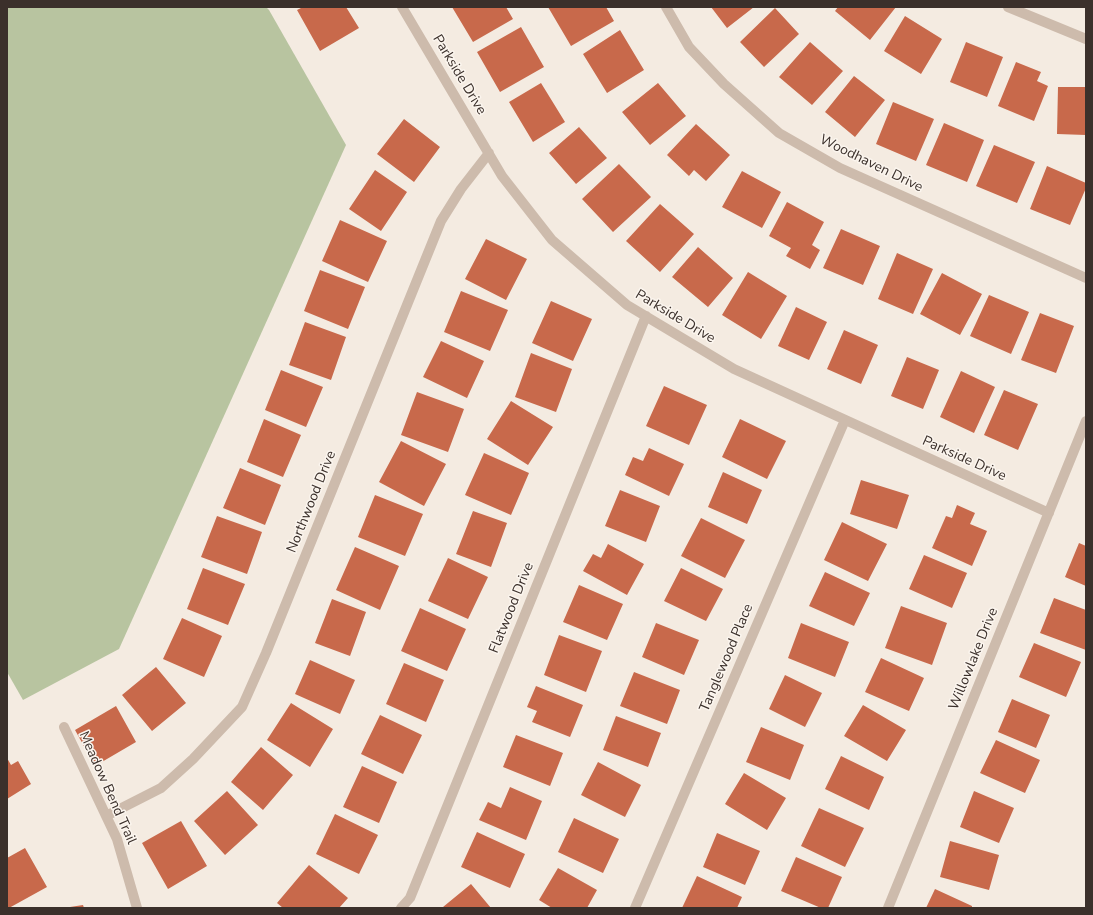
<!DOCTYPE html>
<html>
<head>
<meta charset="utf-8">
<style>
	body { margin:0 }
	#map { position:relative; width:1093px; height:915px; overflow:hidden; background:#f4ebe1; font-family:"Nunito Sans",sans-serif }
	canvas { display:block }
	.frame { position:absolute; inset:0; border:8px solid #3b302b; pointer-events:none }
</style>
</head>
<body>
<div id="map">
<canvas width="1093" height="915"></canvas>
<div class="frame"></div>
</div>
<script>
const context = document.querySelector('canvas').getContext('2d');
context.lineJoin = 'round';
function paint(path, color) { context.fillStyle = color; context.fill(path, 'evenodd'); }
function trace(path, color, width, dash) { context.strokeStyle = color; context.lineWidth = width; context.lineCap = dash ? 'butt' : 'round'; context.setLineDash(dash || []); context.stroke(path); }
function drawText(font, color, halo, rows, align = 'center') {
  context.font = font + ' "Nunito Sans",sans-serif'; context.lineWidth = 3; context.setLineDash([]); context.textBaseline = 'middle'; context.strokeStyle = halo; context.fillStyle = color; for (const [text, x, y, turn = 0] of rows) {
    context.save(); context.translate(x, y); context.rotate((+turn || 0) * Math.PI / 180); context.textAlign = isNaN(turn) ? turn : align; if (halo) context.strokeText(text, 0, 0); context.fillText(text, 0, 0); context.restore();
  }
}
paint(new Path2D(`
	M7,7H266L269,10L346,145L119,649L23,700L7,672Z`), '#b8c4a0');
paint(new Path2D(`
	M303,7H346L359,28L320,51L297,10Z
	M452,7H506L513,19L473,42Z
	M548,7H606L614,21L571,46Z
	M711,7H754L727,28Z
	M838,7H896L870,40L835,11Z
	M775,8L799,34L764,67L740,42Z
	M905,16L942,39L921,74L884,51Z
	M521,27L544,67L500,92L477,52Z
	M620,30L644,70L607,93L583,54Z
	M810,42L843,71L812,105L779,77Z
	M966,42L1003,57L987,97L950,82Z
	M1016,62L1041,72L1037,81L1048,86L1034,121L998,106Z
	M854,76L885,100L855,137L825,112Z
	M541,83L565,122L533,142L509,102Z
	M658,83L686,116L650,145L622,112Z
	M1058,87H1085L1086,135L1057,134Z
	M893,102L934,119L916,161L876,144Z
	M404,119L440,147L414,182L377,154Z
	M944,123L984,140L967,182L926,165Z
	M696,124L730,155L706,181L694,170L689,176L667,155Z
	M579,127L607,158L576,184L549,153Z
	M994,145L1035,162L1017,203L976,186Z
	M619,164L651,197L613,232L582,199Z
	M1047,166L1086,183V188L1070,225L1030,209Z
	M375,170L407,192L381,231L349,209Z
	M742,171L781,192L762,228L722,207Z
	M787,202L824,222L812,245L820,250L810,269L786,256L791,248L769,236Z
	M660,204L694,234L660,272L626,241Z
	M340,220L387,241L368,282L322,261Z
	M841,229L880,246L863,285L823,268Z
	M486,239L527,259L506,300L465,279Z
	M698,247L733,278L708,307L672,277Z
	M897,253L933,269L913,314L878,299Z
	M320,270L365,287L348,329L304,311Z
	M748,272L787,296L761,339L722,315Z
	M942,273L982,294L960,335L920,314Z
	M461,291L508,310L490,351L444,332Z
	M989,295L1029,312L1011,354L970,336Z
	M551,301L592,319L573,361L532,343Z
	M796,307L827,322L809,360L778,346Z
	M1040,313L1074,326L1056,373L1021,360Z
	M305,322L346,337L331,380L289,365Z
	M844,330L878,345L861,384L827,369Z
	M441,341L484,361L467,398L423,377Z
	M531,353L572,369L556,412L515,397Z
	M907,357L939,370L923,409L891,396Z
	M281,370L323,387L306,427L265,410Z
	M961,371L995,387L974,433L940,417Z
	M664,386L707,405L689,445L646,426Z
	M1004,390L1038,404L1018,450L984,435Z
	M417,392L464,409L448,452L401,435Z
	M511,401L553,427L528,465L487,439Z
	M264,419L301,435L283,477L247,462Z
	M740,419L786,441L767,479L722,457Z
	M401,441L446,464L424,506L379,482Z
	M649,448L684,464L669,496L625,475L633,457L643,461Z
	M484,453L529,473L511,515L465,495Z
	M240,468L281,485L265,525L223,508Z
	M723,472L762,490L747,524L708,507Z
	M861,480L909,495L897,529L850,514Z
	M620,490L660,506L646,542L605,526Z
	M375,495L423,514L405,556L358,537Z
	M957,505L975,513L970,524L987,531L972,566L932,548L946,516L952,518Z
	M473,511L507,523L491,567L456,554Z
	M217,516L262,532L247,574L201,557Z
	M701,518L745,540L725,578L681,556Z
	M842,522L887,544L868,581L824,560Z
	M1079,543L1086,546V586L1065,577Z
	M608,544L644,564L627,595L583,571L593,554L601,558Z
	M355,547L399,566L380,610L336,590Z
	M924,555L967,573L952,608L909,589Z
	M448,558L488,577L468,619L428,601Z
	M203,568L245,584L228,625L187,609Z
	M681,568L723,589L706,621L664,601Z
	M825,572L870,593L854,626L809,606Z
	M579,585L623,604L607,640L563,622Z
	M1054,598L1086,610V650L1040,633Z
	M332,599L366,612L350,656L315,643Z
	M901,606L947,623L932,665L885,648Z
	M420,608L466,629L447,671L401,651Z
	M182,618L222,636L204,677L163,659Z
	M656,623L699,640L684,675L642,657Z
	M801,623L849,642L835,677L788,658Z
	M559,635L602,651L586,692L544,675Z
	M1034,643L1081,662L1066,697L1019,677Z
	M881,658L924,678L909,711L865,692Z
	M310,660L355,680L340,714L295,694Z
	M404,663L444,680L426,722L386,704Z
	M156,667L186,703L152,731L122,695Z
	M634,672L680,690L667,724L620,706Z
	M785,675L822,693L805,727L769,709Z
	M536,686L583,705L570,737L532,722L537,711L527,707Z
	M1012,699L1050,715L1036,748L998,732Z
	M291,703L333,729L310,767L267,740Z
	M863,705L906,730L887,761L844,736Z
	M116,706L136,742L95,766L75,730Z
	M380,715L422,735L403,774L361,754Z
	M616,716L661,733L648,767L603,750Z
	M761,727L804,745L790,780L746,762Z
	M516,735L563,753L550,786L503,767Z
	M996,740L1040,760L1025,793L980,773Z
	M261,747L293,775L263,810L231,782Z
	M841,756L884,777L869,810L825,789Z
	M7,758L11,765L18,761L31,784L7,799Z
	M598,762L641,785L625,817L581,795Z
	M362,766L397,782L379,823L343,807Z
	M744,773L786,798L767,830L725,804Z
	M510,787L542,801L526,840L479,820L488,802L501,808Z
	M227,791L258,825L225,855L194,821Z
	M974,791L1014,808L999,843L960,827Z
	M819,808L864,828L845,867L801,846Z
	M335,814L378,835L359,874L316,854Z
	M574,818L619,839L603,873L558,852Z
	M181,821L207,866L168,889L142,843Z
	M477,832L525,854L510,888L461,867Z
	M717,833L760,851L745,885L703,867Z
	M950,841L999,855L989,890L940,877Z
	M25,848L47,887L9,908H7V858Z
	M796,857L842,877L828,908H821L781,891Z
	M309,865L348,898L339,908H283L277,903Z
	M558,868L597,890L587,908H552L539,900Z
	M697,876L742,897L737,908H682Z
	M471,884L491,908H444L443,907Z
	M935,889L972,906V908H926Z
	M83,905L84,908H70V907Z`), '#c8694b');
trace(new Path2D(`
	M402,7L502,176L552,240L627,305L734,369L1049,513
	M666,7L689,47L724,84L779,133L840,168L1086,278
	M1008,7L1086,39
	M64,727L117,839L137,908
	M106,816L161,788L193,759L242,707L266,653L441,221L461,189L489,153
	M401,908L410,898L646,316
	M635,908L845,420
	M888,908L1086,421`), '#cdbbac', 10);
drawText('14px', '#3b302b', '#fbf5ee', [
	["Parkside Drive",459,75,59],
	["Woodhaven Drive",871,164,26],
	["Parkside Drive",675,317,31],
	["Parkside Drive",964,459,24],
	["Northwood Drive",312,502,-68],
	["Flatwood Drive",512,608,-68],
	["Tanglewood Place",727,658,-67],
	["Willowlake Drive",974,659,-68],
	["Meadow Bend Trail",107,788,66]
]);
</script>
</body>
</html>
